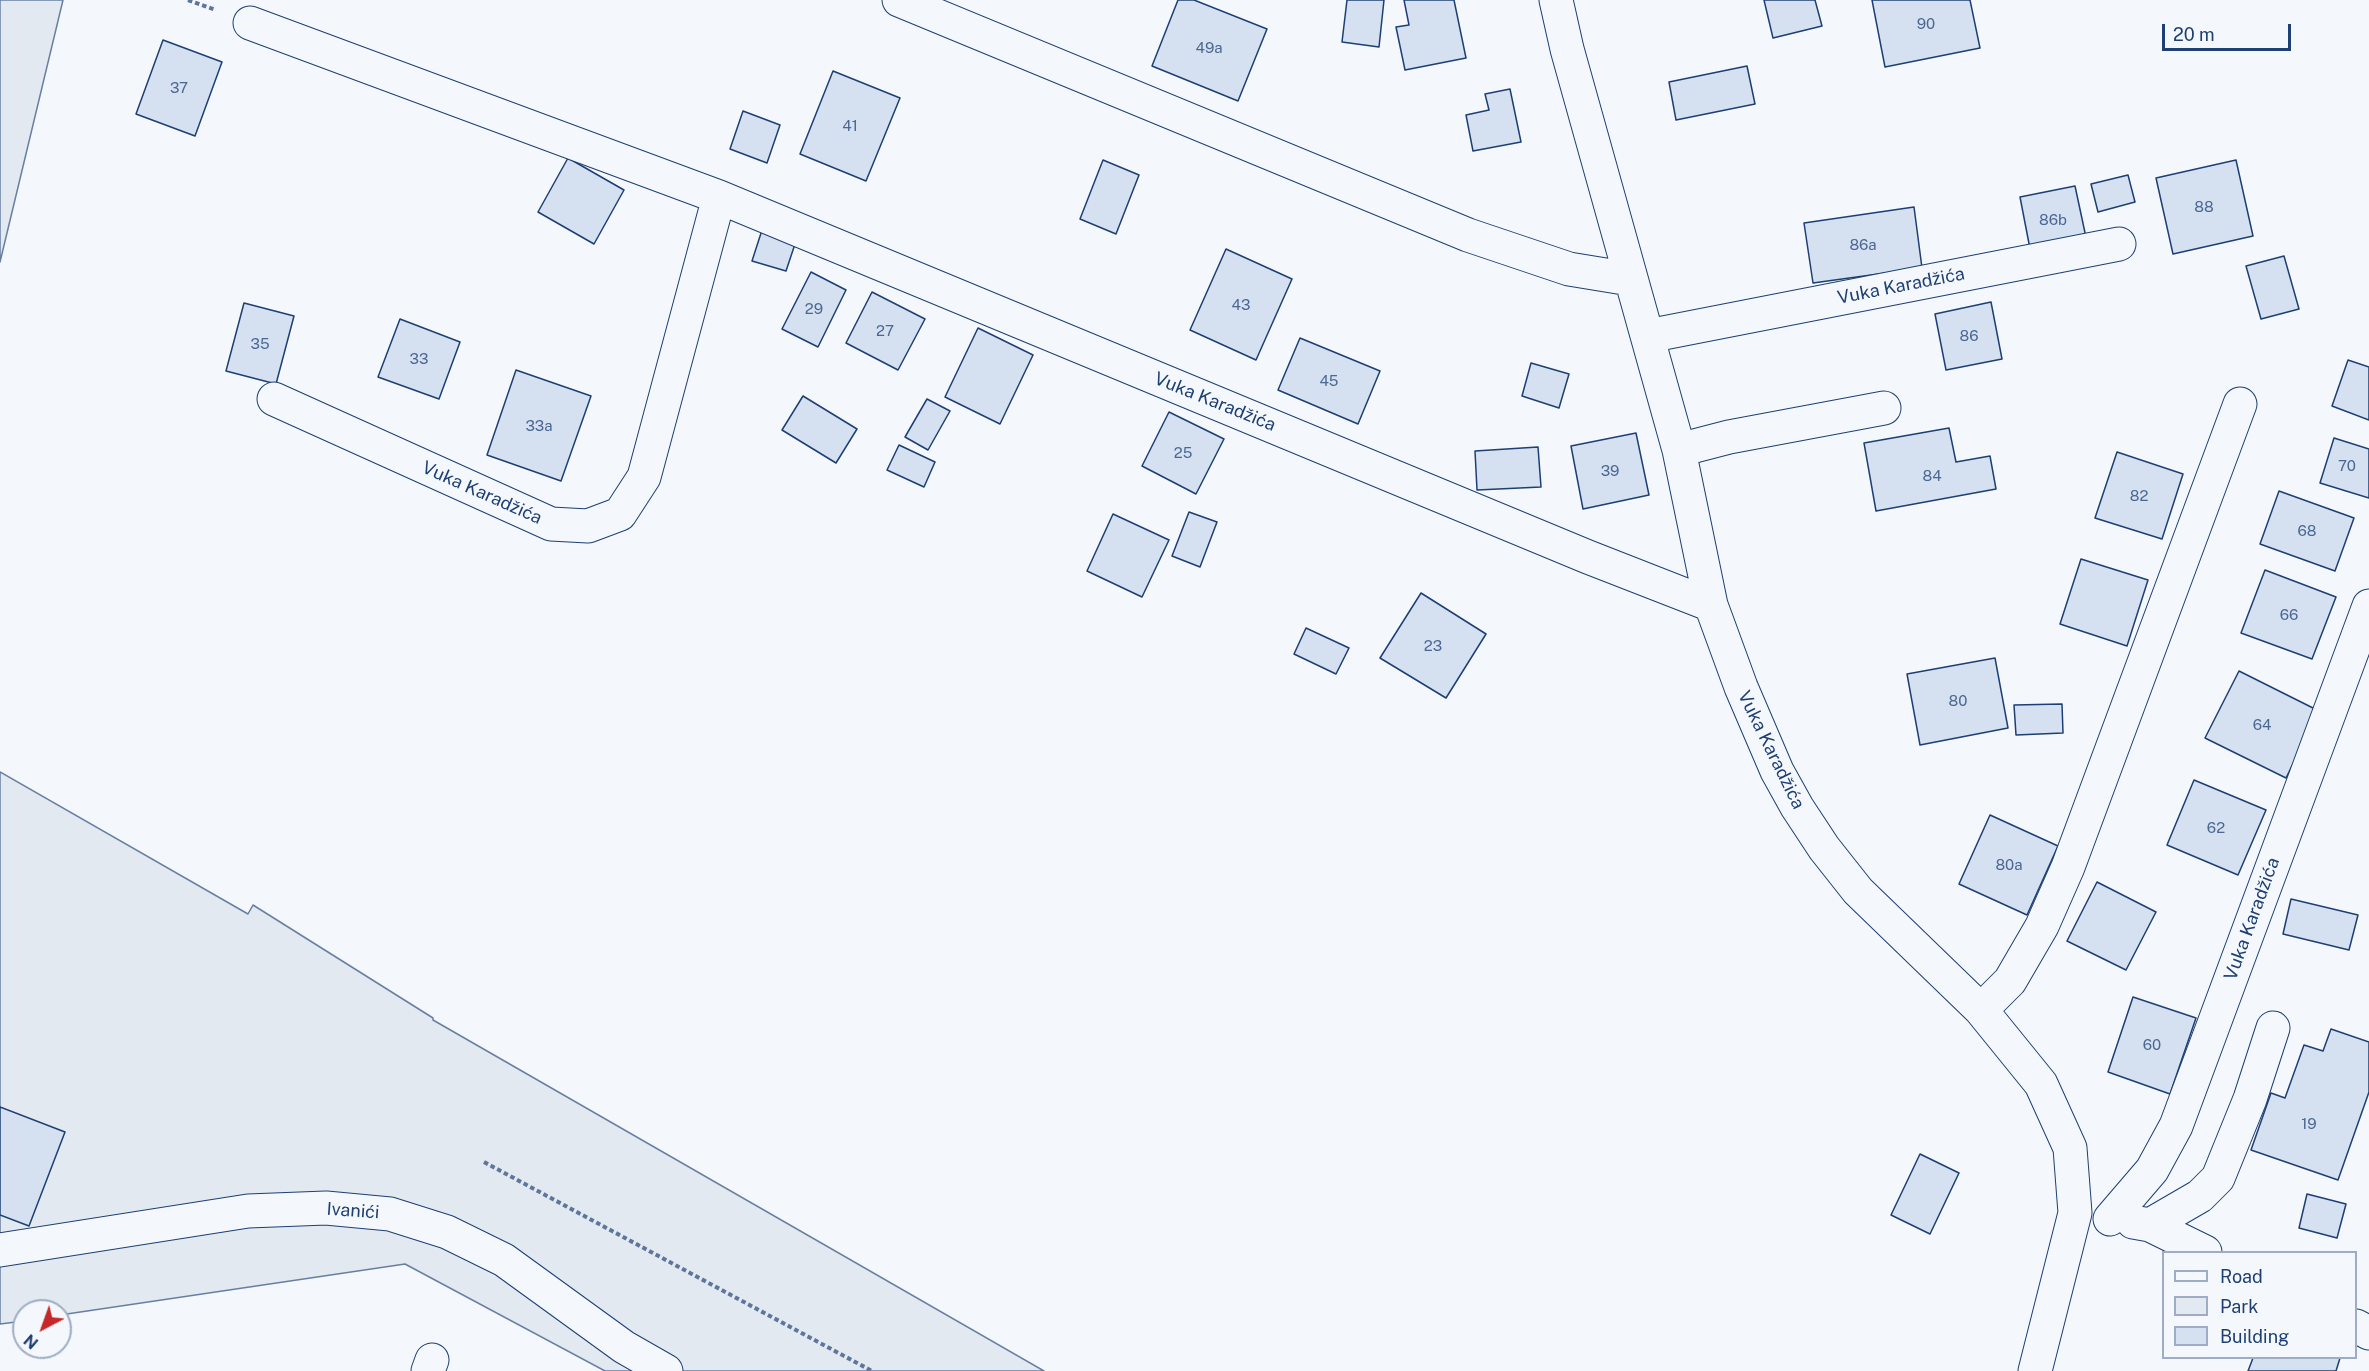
<!DOCTYPE html>
<html>
<head>
<meta charset="utf-8">
<style>
	body { margin:0 }
	#map { position:relative; width:2369px; height:1371px; overflow:hidden; background:#f4f7fb; font-family:"Public Sans",sans-serif }
	canvas { display:block }
	.legend { position:absolute; left:2162px; top:1251px; width:195px; height:108px; box-sizing:border-box; background:#f4f7fb; border:2px solid #9eadc5; margin:0; padding:8px 10px; list-style:none; font-size:18px; color:#1d3f73 }
	.legend li { display:flex; align-items:center; gap:12px; height:30px }
	.legend b { width:30px; border:2px solid #9eadc5 }
	.north { position:absolute; left:12px; top:1299px; width:60px; height:60px; box-sizing:border-box; background:#f4f7fb; border:2px solid #9eadc5; border-radius:50%; rotate:221deg; font-size:16px; font-weight:700; line-height:24px; text-align:center; color:#1d3f73 }
	.north::after { content:''; display:block; margin:auto; width:21px; height:27px; background:#c62828; clip-path:polygon(50% 0,100% 100%,50% 72%,0 100%) }
	.scale { position:absolute; left:2162px; top:24px; width:129px; height:27px; box-sizing:border-box; border:3px solid #1d3f73; border-top:0; padding-left:8px; font-size:18px; line-height:21px; white-space:nowrap; color:#1d3f73; -webkit-text-stroke:4px #f4f7fb; paint-order:stroke }
</style>
</head>
<body>
<div id="map">
<canvas width="2369" height="1371"></canvas>
<ul class="legend">
<li><b style="height:8px;background:#f4f7fb"></b>Road</li>
<li><b style="height:16px;background:#e3e9f0"></b>Park</li>
<li><b style="height:16px;background:#d5e0f0"></b>Building</li>
</ul>
<div class="north">N</div>
<div class="scale">20 m</div>
</div>
<script>
const context = document.querySelector('canvas').getContext('2d');
context.lineJoin = 'round';
function paint(path, color) { context.fillStyle = color; context.fill(path, 'evenodd'); }
function trace(path, color, width, dash) { context.strokeStyle = color; context.lineWidth = width; context.lineCap = dash ? 'butt' : 'round'; context.setLineDash(dash || []); context.stroke(path); }
function drawText(font, color, halo, rows, align = 'center') {
  context.font = font + ' "Public Sans",sans-serif'; context.lineWidth = 4.5; context.setLineDash([]); context.textBaseline = 'middle'; context.strokeStyle = halo; context.fillStyle = color; for (const [text, x, y, turn = 0] of rows) {
    context.save(); context.translate(x, y); context.rotate((+turn || 0) * Math.PI / 180); context.textAlign = isNaN(turn) ? turn : align; if (halo) context.strokeText(text, 0, 0); context.fillText(text, 0, 0); context.restore();
  }
}
const green = new Path2D(`
	M0,0H63L0,262Z
	M0,772L248,914L253,905L433,1018V1020L1044,1371H605L405,1264L60,1315V1311H24V1321L0,1324Z`);
paint(green, '#e3e9f0');
trace(green, '#687fa3', 1.5);
const building = new Path2D(`
	M1178,0H1194L1267,29L1238,101L1152,66Z
	M1347,0H1384L1379,47L1342,42Z
	M1404,0H1454L1466,58L1405,70L1396,27L1409,25Z
	M1764,0H1815L1822,26L1773,38Z
	M1872,0H1970L1980,48L1885,67Z
	M163,40L222,62L195,136L136,114Z
	M1747,66L1755,104L1676,120L1669,82Z
	M833,71L900,98L866,181L800,154Z
	M1510,89L1521,142L1473,151L1466,115L1489,110L1485,94Z
	M743,111L780,125L767,163L730,149Z
	M568,158L624,190L594,244L538,212Z
	M1103,160L1139,175L1116,234L1080,219Z
	M2236,160L2253,236L2173,254L2156,178Z
	M2128,175L2135,202L2098,212L2091,184Z
	M2075,186L2087,242L2031,254L2020,197Z
	M1914,207L1922,268L1813,283L1804,223Z
	M762,230L796,241L786,271L752,261Z
	M1226,249L1292,279L1256,360L1190,330Z
	M2284,256L2299,309L2261,319L2246,266Z
	M811,272L846,290L818,347L782,329Z
	M872,292L925,319L898,370L846,343Z
	M1991,302L2002,359L1946,370L1935,314Z
	M244,303L294,316L276,384L226,371Z
	M400,319L460,342L439,399L378,377Z
	M978,328L1033,355L1000,424L945,397Z
	M1300,338L1380,371L1358,424L1278,390Z
	M2348,360L2369,367V420L2332,406Z
	M1531,363L1569,374L1559,408L1522,396Z
	M516,370L591,396L561,481L487,455Z
	M803,396L857,429L836,463L782,430Z
	M927,399L950,411L928,450L905,437Z
	M1169,412L1224,439L1196,494L1142,466Z
	M1949,428L1956,462L1990,456L1996,489L1876,511L1864,443Z
	M1636,433L1649,495L1583,509L1571,446Z
	M2334,438L2369,449V498L2320,483Z
	M899,445L935,462L924,487L887,470Z
	M1538,447L1541,487L1477,490L1475,451Z
	M2117,452L2183,474L2162,539L2095,518Z
	M2279,491L2354,518L2335,571L2260,544Z
	M1189,512L1217,522L1200,567L1172,556Z
	M1113,514L1169,540L1142,597L1087,571Z
	M2081,559L2148,580L2127,646L2060,624Z
	M2265,570L2336,597L2312,659L2241,633Z
	M1421,593L1486,634L1446,698L1380,658Z
	M1306,628L1349,648L1336,674L1294,654Z
	M1995,658L2008,728L1920,745L1907,674Z
	M2239,671L2319,711L2286,778L2205,738Z
	M2062,704L2063,733L2016,735L2014,705Z
	M2194,780L2266,810L2238,875L2167,845Z
	M1990,815L2058,846L2027,915L1959,884Z
	M2097,882L2156,912L2126,970L2067,941Z
	M2291,899L2358,915L2349,950L2283,934Z
	M2133,997L2196,1018L2170,1094L2108,1072Z
	M2331,1029L2369,1042V1092L2338,1180L2251,1150L2271,1093L2285,1098L2304,1045L2323,1051Z
	M0,1107L65,1132L29,1226L0,1215Z
	M1920,1154L1959,1173L1930,1234L1891,1215Z
	M2307,1194L2346,1204L2337,1238L2299,1228Z
	M2253,1358H2340L2336,1371H2248Z`);
paint(building, '#d5e0f0');
trace(building, '#1d3f73', 1.5);
const minor = new Path2D(`
	M899,0L1468,235L1569,269L1630,279
	M1556,0L1567,49L1679,450L1711,605L1741,687L1777,771L1797,807L1824,848L1858,891L1981,1010L2041,1084L2070,1148L2075,1213L2035,1371
	M250,23L719,197L1588,557L1711,605
	M1648,336L2119,244
	M274,399L551,524L588,526L620,514L644,477L719,197
	M1679,450L1729,437L1884,408
	M1981,1010L2010,981L2042,926L2068,867L2240,404
	M2110,1219L2152,1170L2176,1126L2369,606
	M2133,1222L2150,1225L2205,1252
	M2150,1225L2200,1196L2218,1178L2250,1099L2273,1028
	M0,1250L248,1211L326,1208L390,1214L447,1232L504,1260L624,1347L666,1371
	M2356,1326L2369,1333
	M428,1371L432,1360`);
trace(minor, '#1d3f73', 35);
trace(new Path2D(`
	M188,0L216,10
	M484,1162L872,1371`), '#5e769c', 4, [4.5, 3]);
trace(minor, '#f4f7fb', 33);
drawText('15px', '#4b6792', null, [
	["90",1926,24],
	["49a",1209,48],
	["37",179,88],
	["41",850,126],
	["88",2204,207],
	["86b",2053,220],
	["86a",1863,245],
	["43",1241,305],
	["29",814,309],
	["27",885,331],
	["86",1969,336],
	["35",260,344],
	["33",419,359],
	["45",1329,381],
	["33a",539,426],
	["25",1183,453],
	["70",2347,466],
	["39",1610,471],
	["84",1932,476],
	["82",2139,496],
	["68",2307,531],
	["66",2289,615],
	["23",1433,646],
	["80",1958,701],
	["64",2262,725],
	["62",2216,828],
	["80a",2009,865],
	["60",2152,1045],
	["19",2309,1124]
]);
drawText('18px', '#1d3f73', '#f4f7fb', [
	["Vuka Karadžića",1901,286,-11],
	["Vuka Karadžića",1215,402,22],
	["Vuka Karadžića",482,493,24],
	["Vuka Karadžića",1771,750,64],
	["Vuka Karadžića",2252,919,-70],
	["Ivanići",353,1211,4]
]);
</script>
</body>
</html>
